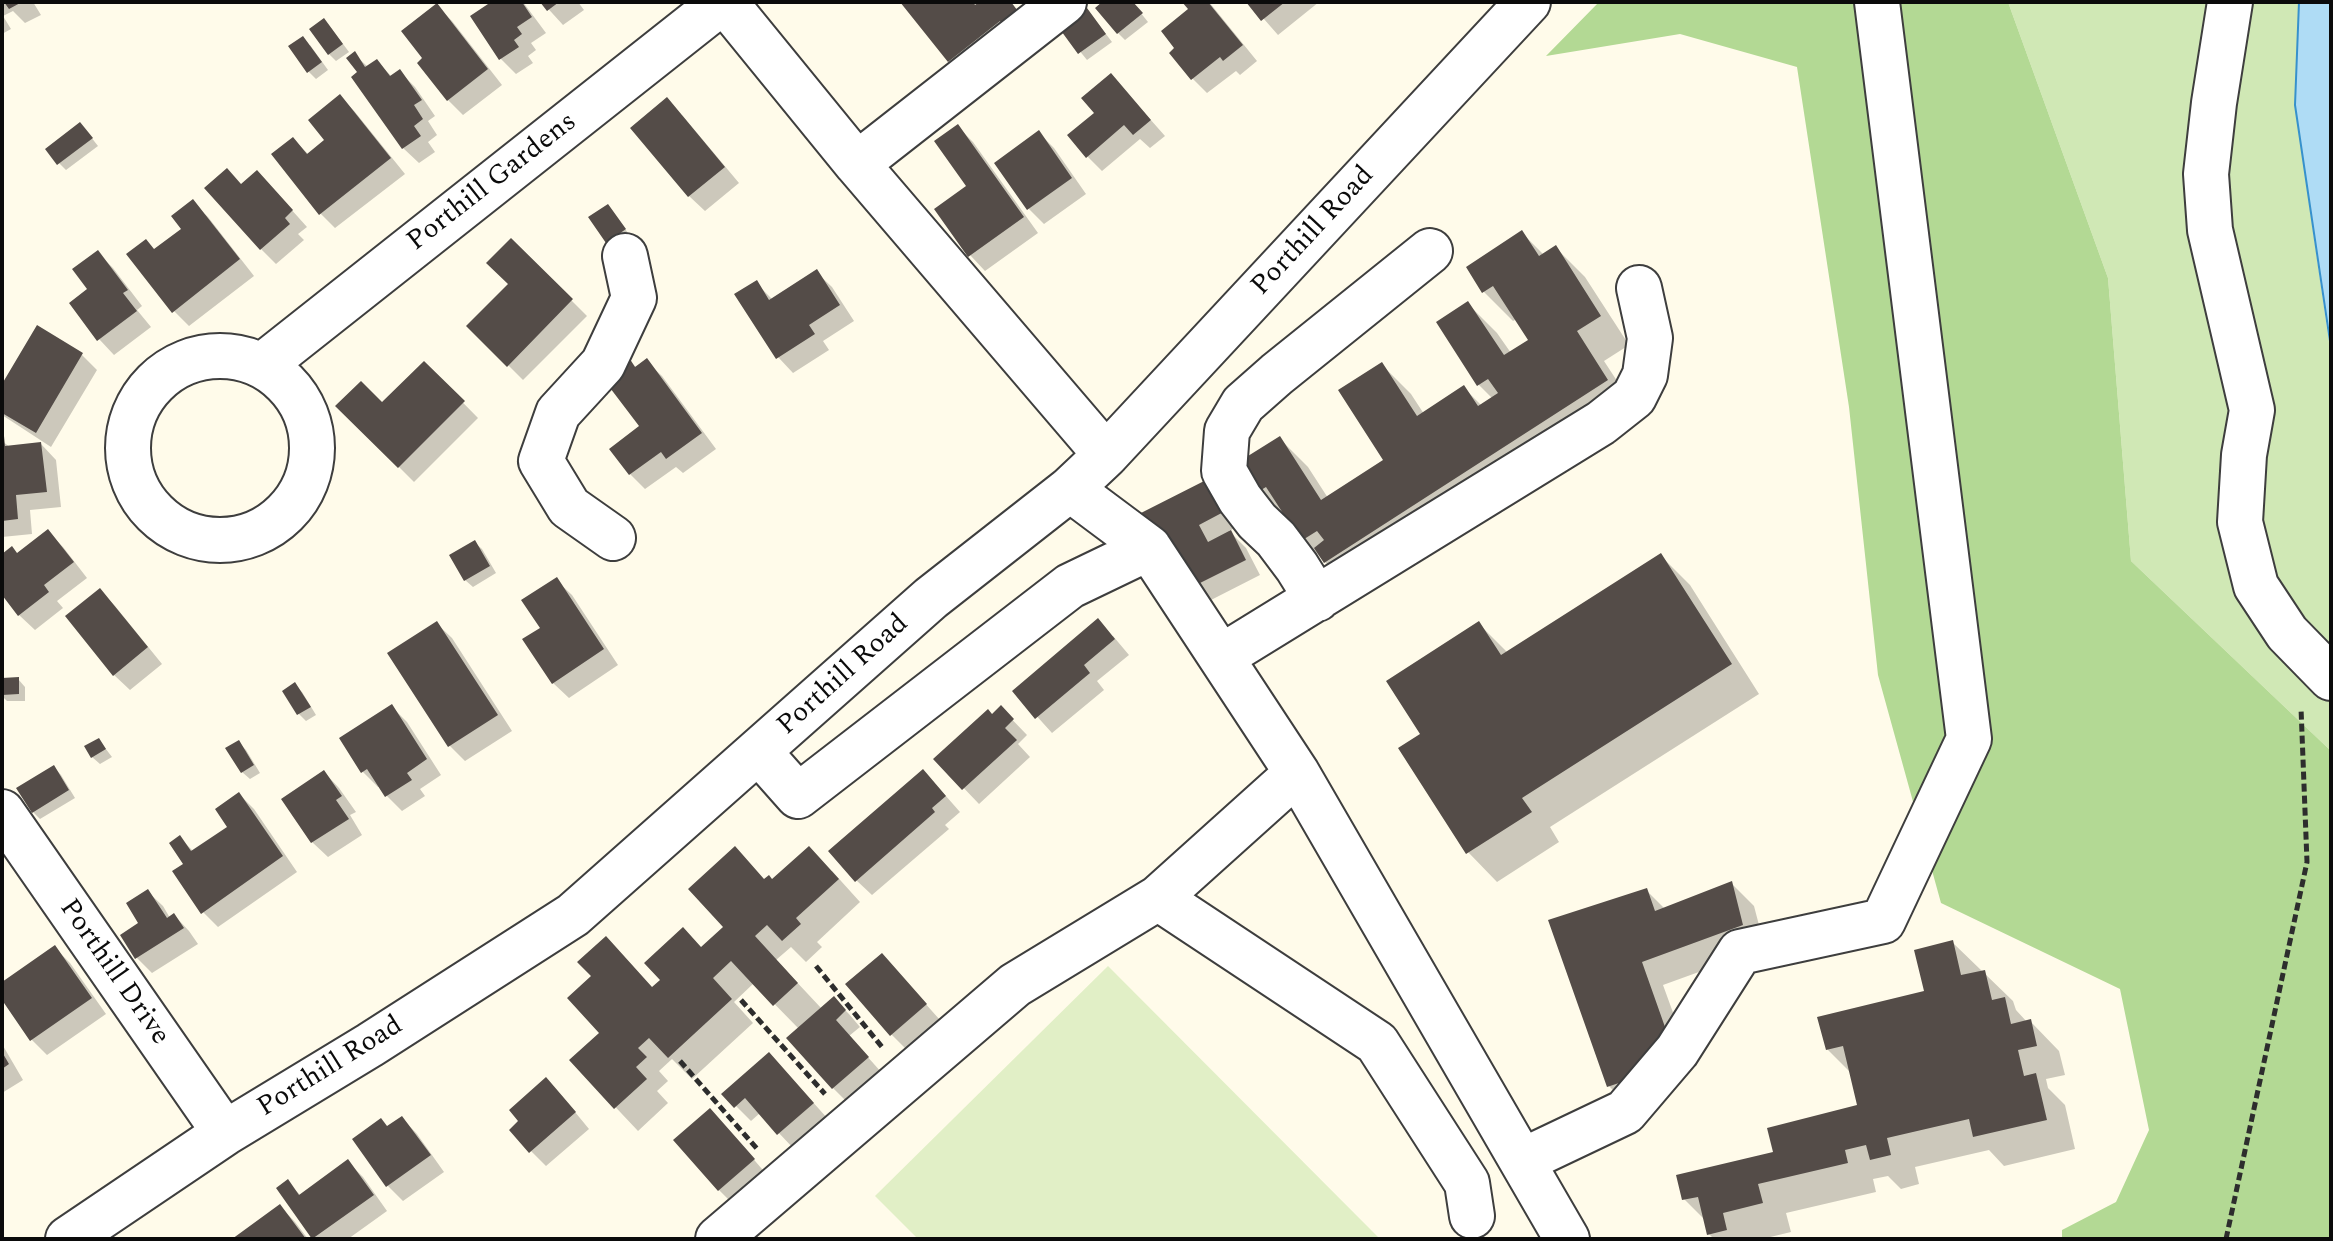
<!DOCTYPE html>
<html>
<head>
<meta charset="utf-8">
<style>
	body { margin:0 }
	#map { position:relative; width:2333px; height:1241px; overflow:hidden; background:#fffbea; font-family:Spectral,serif }
	canvas { display:block }
	.frame { position:absolute; inset:0; border:4px solid #0b0b0b; pointer-events:none }
</style>
</head>
<body>
<div id="map">
<canvas width="2333" height="1241"></canvas>
<div class="frame"></div>
</div>
<script>
const context = document.querySelector('canvas').getContext('2d');
context.lineJoin = 'round';
function paint(path, color) { context.fillStyle = color; context.fill(path, 'evenodd'); }
function trace(path, color, width, dash) { context.strokeStyle = color; context.lineWidth = width; context.lineCap = dash ? 'butt' : 'round'; context.setLineDash(dash || []); context.stroke(path); }
function drawText(font, color, halo, rows, align = 'center') {
  context.font = font + ' Spectral,serif'; context.lineWidth = 8; context.setLineDash([]); context.textBaseline = 'middle'; context.strokeStyle = halo; context.fillStyle = color; for (const [text, x, y, turn = 0] of rows) {
    context.save(); context.translate(x, y); context.rotate((+turn || 0) * Math.PI / 180); context.textAlign = isNaN(turn) ? turn : align; if (halo) context.strokeText(text, 0, 0); context.fillText(text, 0, 0); context.restore();
  }
}
paint(new Path2D(`
	M2008,2H2299L2295,105L2331,356V751L2131,561L2108,278Z`), '#d0e8b5');
paint(new Path2D(`
	M1599,2H2008L2108,278L2131,561L2331,751V1239H2062V1230L2116,1202L2149,1130L2120,989L1941,903L1878,675L1849,407L1797,67L1680,34L1546,56Z`), '#b3d994');
paint(new Path2D(`
	M1108,966L1380,1239H918L875,1196Z`), '#e1efc6');
const water = new Path2D(`
	M2299,2H2331V348L2295,105Z`);
paint(water, '#afdcf5');
trace(water, '#3791cc', 2);
paint(new Path2D(`
	M2,2H33L41,15L25,23L13,11L3,16L11,29L2,34Z
	M495,2H523L546,33L531,43L536,50L528,56L533,63L516,74L501,59L472,17Z
	M542,2H578L584,10L563,25Z
	M902,2H973L977,6L982,2H1010L1038,35L965,76L950,61Z
	M1105,2H1132L1148,22L1125,40L1118,33Z
	M1185,2H1209L1257,61L1240,75L1236,71L1207,93L1192,78L1177,48L1191,9Z
	M1249,2H1319L1278,35Z
	M437,6L452,21L502,85L463,115L448,100L425,58Z
	M1093,17L1112,42L1087,60L1061,28Z
	M331,28L349,52L336,61L329,54Z
	M310,45L328,70L316,79L309,72Z
	M354,54L368,67L377,61L392,77L400,72L415,87L435,116L428,121L437,135L428,142L435,152L419,163L403,148L360,73Z
	M1111,75L1165,136L1150,148L1140,139L1102,171L1087,156L1097,113Z
	M340,96L355,112L405,174L335,228L320,213L293,139L309,155L326,141Z
	M682,115L739,183L705,211L689,196Z
	M958,127L973,142L1038,233L985,271L970,255L968,187Z
	M87,132L98,146L66,170L59,163Z
	M1039,133L1054,148L1086,194L1044,224L1029,209Z
	M242,186L272,188L307,227L298,234L304,240L276,264L261,249Z
	M192,202L208,217L254,276L189,326L174,311L155,251L183,229Z
	M608,206L631,237L614,248L607,241Z
	M1522,233L1544,255L1556,248L1585,277L1629,345L1604,361L1636,410L1354,591L1303,540L1282,524L1253,495L1279,438L1308,467L1328,498L1386,461L1382,365L1411,394L1424,414L1464,388L1482,406L1493,399L1479,385L1468,304L1497,333L1511,353L1531,340L1517,319L1513,321L1484,292L1468,268Z
	M511,240L587,316L523,380L469,326L510,284Z
	M98,253L113,268L142,306L137,310L151,327L114,355L99,339L90,290Z
	M816,272L832,287L854,321L823,341L829,350L793,373L778,357L756,283L773,300Z
	M82,355L97,370L51,447L2,415V388Z
	M627,359L637,368L646,361L662,376L716,449L683,473L676,467L645,489L630,474L641,427Z
	M424,363L478,418L414,482L338,406L382,405Z
	M2,441L11,448L41,444L56,460L61,507L30,510L32,534L2,537Z
	M1214,479L1245,523L1229,531L1246,548L1260,575L1211,600L1154,544Z
	M48,532L63,547L87,578L57,601L63,608L35,630L19,615L2,592V556L18,555Z
	M474,542L482,549L496,573L473,587L465,580Z
	M1661,556L1690,585L1759,694L1550,827L1559,842L1497,882L1468,852L1423,734L1479,624L1508,653Z
	M556,580L572,595L618,665L569,698L553,683L542,628Z
	M100,591L115,606L162,664L130,690L114,675Z
	M436,623L452,638L512,731L465,761L450,746L389,654Z
	M1113,636L1129,655L1097,681L1104,690L1052,733L1014,691Z
	M18,679L25,687V701H7L2,696V680Z
	M295,685L302,692L316,715L306,721L299,714Z
	M392,707L407,722L441,775L420,789L425,796L402,811L387,796L380,786L378,787L363,772L342,739Z
	M1001,708L1027,735L1018,744L1030,757L979,804L936,759Z
	M99,740L112,757L100,764L92,757Z
	M239,743L246,750L260,773L250,779L242,772Z
	M54,767L61,775L75,798L40,819L33,812Z
	M324,772L339,788L356,812L350,815L362,835L328,857L312,842L284,799Z
	M938,787L960,812L945,825L949,829L872,895L856,880Z
	M239,794L254,809L297,872L218,927L203,912L180,838L194,852L230,827Z
	M832,871L860,902L817,942L822,947L806,962L791,947L776,960L822,1009L834,999L849,1014L860,1027L849,1036L882,1073L848,1103L833,1088L799,1029L754,983L734,1002L753,1023L692,1079L672,1059L659,1071L668,1081L657,1091L668,1103L638,1131L572,1061L726,927L766,881L773,882Z
	M1731,883L1754,906L1765,948L1663,985L1687,1051L1631,1109L1609,1086L1646,890L1665,909Z
	M147,891L163,906L170,918L174,915L189,931L198,944L152,973L137,958L122,935L141,924Z
	M1952,942L2013,1001L2016,1010L2027,1022L2030,1021L2059,1051L2065,1075L2046,1079L2048,1088L2065,1105L2075,1149L2004,1166L1989,1150L1915,1167L1919,1184L1901,1189L1888,1176L1873,1179L1876,1192L1786,1213L1791,1232L1762,1239H1714L1709,1234L1706,1221L1684,1199L1775,1153L1859,1107L1851,1073L1827,1049L1926,992Z
	M55,948L70,963L106,1014L47,1055L32,1040L2,997V984Z
	M882,955L940,1020L906,1049L891,1034Z
	M2,1044L23,1080L2,1093Z
	M784,1070L828,1119L794,1149L760,1113L751,1121L724,1094Z
	M561,1095L589,1129L546,1166L531,1151Z
	M402,1118L417,1134L444,1172L403,1201L388,1186V1128Z
	M725,1126L768,1176L734,1205L719,1190Z
	M348,1162L363,1177L387,1211L348,1239H315L278,1189L288,1182L301,1196Z
	M280,1206L295,1222L308,1239H235Z`), '#0003');
paint(new Path2D(`
	M4,2H22L9,9Z
	M491,2H522L532,17L517,27L522,34L514,40L519,47L499,60L470,16Z
	M540,2H559L547,11Z
	M900,2H973L975,5L979,2H1011L1024,19L1009,32L1000,21L948,62Z
	M1102,2H1133L1143,13L1117,34L1095,8Z
	M1182,2H1208L1243,45L1223,61L1220,57L1191,80L1169,53L1174,48L1161,31L1188,9Z
	M1246,2H1285L1261,21Z
	M437,3L488,69L447,101L417,63L422,58L401,31Z
	M1087,8L1106,34L1078,54L1059,28Z
	M324,18L343,44L328,55L309,29Z
	M303,36L322,62L307,73L288,46Z
	M355,51L365,67L377,59L390,76L400,69L422,100L414,105L423,119L414,126L421,136L402,149L351,77L357,72L346,58Z
	M1111,73L1151,120L1133,135L1124,125L1086,158L1067,135L1094,113L1081,98Z
	M340,94L391,158L319,215L271,154L293,137L307,154L324,140L308,120Z
	M667,97L725,167L688,197L630,128Z
	M80,122L93,138L57,165L45,149Z
	M958,124L1024,217L968,257L934,209L966,186L934,141Z
	M1039,130L1072,178L1027,210L994,163Z
	M227,168L241,184L257,170L293,210L285,218L290,224L260,250L204,188Z
	M193,199L240,259L172,313L126,254L146,239L154,249L181,229L171,216Z
	M608,204L626,229L606,243L588,217Z
	M1522,230L1539,256L1556,245L1601,316L1577,331L1608,380L1324,563L1314,548L1324,540L1317,531L1301,541L1266,487L1251,496L1232,466L1280,436L1321,500L1383,460L1338,390L1382,362L1417,416L1464,385L1478,406L1498,393L1488,379L1477,386L1436,322L1468,301L1504,355L1528,340L1493,286L1482,293L1466,267Z
	M511,238L573,299L507,367L466,326L508,284L486,263Z
	M98,250L128,290L123,293L137,311L97,341L69,303L87,289L72,269Z
	M817,269L840,305L809,325L815,334L776,359L734,294L757,280L769,300Z
	M37,325L83,353L36,433L2,413V384Z
	M628,356L635,367L647,358L702,433L666,459L661,452L629,475L609,449L639,426L601,376Z
	M424,361L465,401L398,468L335,406L361,381L382,402Z
	M2,436H4L5,446L41,442L47,492L16,495L18,519L2,521Z
	M1214,476L1231,508L1199,525L1208,542L1231,530L1246,560L1194,586L1137,515Z
	M48,529L74,562L44,585L49,592L18,616L2,595V554L12,546L17,553Z
	M475,540L490,566L464,581L449,555Z
	M1661,553L1732,664L1522,798L1532,812L1466,854L1398,748L1420,734L1386,681L1479,621L1501,655Z
	M557,577L604,649L552,684L522,639L540,628L521,600Z
	M100,588L148,647L113,676L65,616Z
	M1098,618L1115,639L1084,665L1090,673L1035,719L1012,691Z
	M437,621L498,715L448,747L387,653Z
	M19,677V694L2,695V678Z
	M295,682L311,707L297,715L282,691Z
	M392,704L427,759L407,773L412,780L385,797L367,769L361,773L339,738Z
	M1001,705L1014,719L1005,728L1017,740L962,790L933,759L988,709L992,714Z
	M99,738L106,749L91,758L84,746Z
	M239,740L254,765L241,773L225,748Z
	M54,765L69,790L32,813L16,788Z
	M923,769L946,796L932,808L935,812L855,882L828,851Z
	M324,770L342,796L336,800L349,819L311,843L281,799Z
	M239,792L283,856L201,914L172,871L183,864L169,843L180,835L191,851L227,827L215,809Z
	M735,846L764,879L769,875L772,879L809,846L839,879L796,918L801,924L782,941L767,925L755,936L798,983L773,1006L731,961L713,978L732,999L668,1058L649,1038L638,1048L647,1057L636,1067L647,1079L614,1109L569,1060L599,1033L567,998L591,976L577,962L606,936L652,987L660,980L644,963L683,927L701,947L723,927L688,889Z
	M1732,881L1743,925L1642,962L1665,1027L1640,1076L1607,1087L1548,920L1647,888L1655,911Z
	M148,889L167,918L174,913L184,928L135,959L120,935L138,923L126,903Z
	M1953,940L1961,975L1985,970L1992,1000L2005,997L2011,1024L2031,1019L2037,1046L2018,1050L2024,1076L2036,1073L2047,1120L1973,1137L1969,1119L1887,1138L1891,1155L1870,1160L1866,1145L1845,1150L1848,1163L1758,1184L1763,1203L1723,1213L1727,1230L1707,1235L1698,1197L1682,1200L1676,1175L1773,1152L1767,1128L1857,1105L1843,1046L1826,1050L1817,1017L1924,991L1914,950Z
	M55,945L92,998L30,1041L2,1000V982Z
	M882,953L927,1004L890,1036L845,984Z
	M834,996L846,1010L836,1020L869,1057L832,1089L786,1038Z
	M2,1052L9,1064L2,1069Z
	M769,1052L814,1103L777,1135L745,1098L734,1108L721,1094Z
	M546,1077L576,1112L529,1153L509,1130L518,1121L509,1110Z
	M710,1108L755,1159L718,1191L673,1140Z
	M402,1116L431,1155L386,1187L352,1139L381,1118L387,1126Z
	M348,1159L374,1195L312,1239L276,1188L288,1179L299,1195Z
	M280,1204L306,1239H232Z`), '#544c48');
const minor = new Path2D(`
	M725,2L857,164L1106,455
	M2230,2L2214,103L2206,174L2210,230L2252,410L2244,455L2240,522L2256,586L2287,633L2331,678
	M857,164L1064,2
	M128 448a92 92 0 1 1 184 0a92 92 0 1 1-184 0Z
	M263,365L722,2
	M1070,489L1149,548L1297,773L1567,1239
	M613,538L569,507L541,461L558,413L603,364L634,298L625,256
	M1317,599L1297,567L1276,539L1257,521L1240,499L1224,471L1227,431L1243,404L1277,374L1430,251
	M1221,657L1601,423L1634,397L1645,375L1650,338L1639,288
	M759,752L798,796L1070,586L1149,548
	M2,812L225,1133
	M1158,898L1377,1043L1467,1183L1472,1216
	M1522,1161L1625,1112L1677,1051L1740,952L1883,921L1969,739L1877,2
	M68,1239L225,1133L370,1045L573,915L931,598L1070,489L1106,455L1528,2
	M718,1239L1015,985L1158,898L1297,773`);
trace(minor, '#3e3e3e', 48);
trace(new Path2D(`
	M816,966L882,1047
	M741,1000L825,1094
	M680,1061L759,1151
	M2226,1239L2307,862L2301,708`), '#2d2d2d', 5, [8, 4]);
trace(minor, '#fff', 44);
drawText('28px', '#0b0b0b', '#fff', [
	["Porthill Gardens",493,183,-38],
	["Porthill Road",1314,232,-47],
	["Porthill Road",844,676,-42],
	["Porthill Drive",113,973,55],
	["Porthill Road",331,1068,-32]
]);
</script>
</body>
</html>
